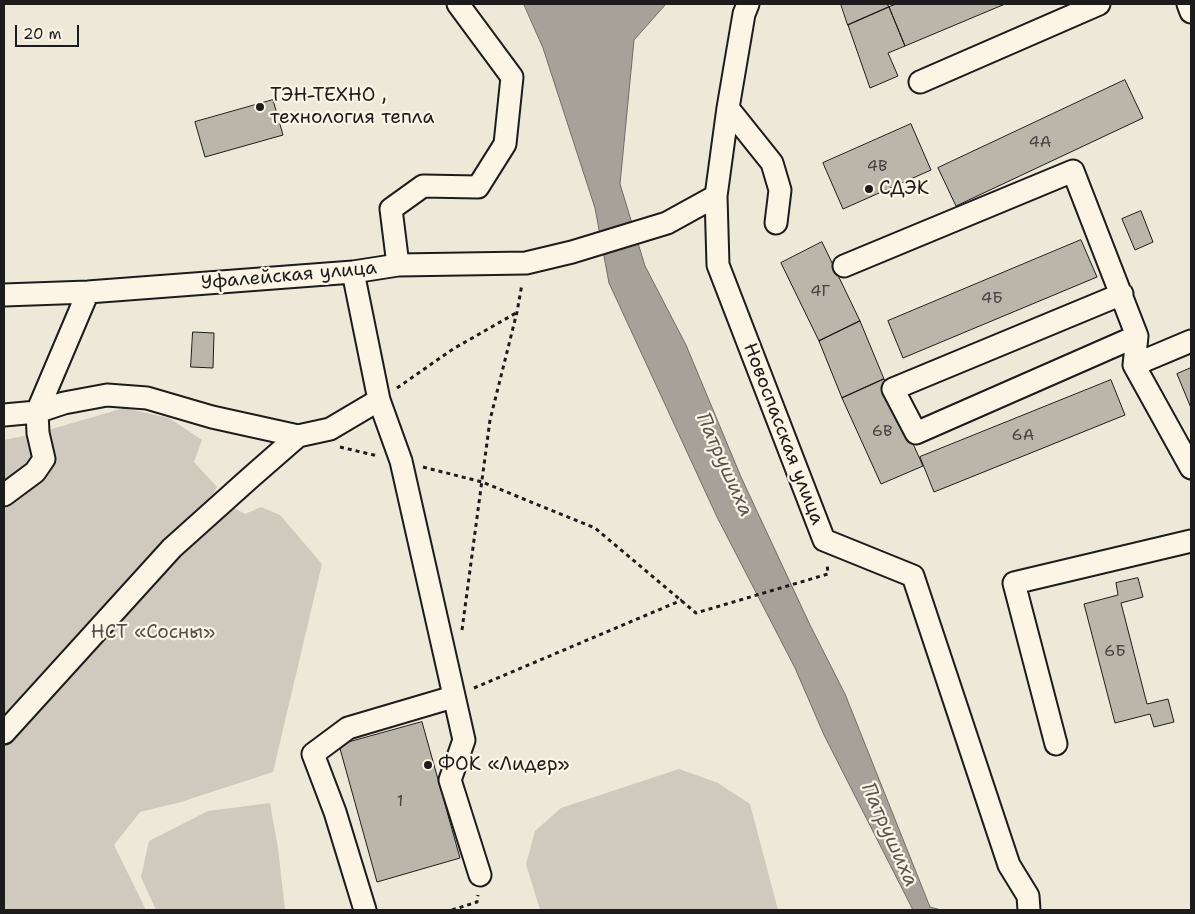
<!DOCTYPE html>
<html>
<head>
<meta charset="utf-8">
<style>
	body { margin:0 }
	#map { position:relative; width:1195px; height:914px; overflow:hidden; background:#eee8d9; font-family:"Shantell Sans",sans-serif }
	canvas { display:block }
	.frame { position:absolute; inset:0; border:5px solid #1c1c1c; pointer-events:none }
	.scale { position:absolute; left:15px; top:25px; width:64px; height:22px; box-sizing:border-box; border:2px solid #1c1c1c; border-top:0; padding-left:6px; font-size:15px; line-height:18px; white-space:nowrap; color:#1c1c1c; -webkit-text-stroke:4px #fcf5e5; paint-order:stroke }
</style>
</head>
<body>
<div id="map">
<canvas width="1195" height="914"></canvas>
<div class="frame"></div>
<div class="scale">20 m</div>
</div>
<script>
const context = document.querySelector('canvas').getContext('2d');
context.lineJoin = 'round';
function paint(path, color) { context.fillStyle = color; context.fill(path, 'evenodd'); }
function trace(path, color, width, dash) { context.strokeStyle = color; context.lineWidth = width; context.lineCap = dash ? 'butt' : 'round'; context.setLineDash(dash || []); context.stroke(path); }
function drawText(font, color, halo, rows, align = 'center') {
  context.font = font + ' "Shantell Sans",sans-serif'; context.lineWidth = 4.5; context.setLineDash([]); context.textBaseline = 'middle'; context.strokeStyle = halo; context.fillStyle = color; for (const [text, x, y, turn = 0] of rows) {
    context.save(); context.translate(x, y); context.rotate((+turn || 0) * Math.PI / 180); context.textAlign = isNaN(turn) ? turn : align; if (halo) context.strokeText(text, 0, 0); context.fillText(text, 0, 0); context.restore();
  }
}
paint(new Path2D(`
	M124,408L169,418L202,440L194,462L217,487L212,496L245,514L261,507L280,515L322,564L273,772L181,802L140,812L114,845L146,910H4V440L38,433Z
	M679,769L718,783L750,804L778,910H540L526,864L535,831L561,808Z
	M270,803L278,848L285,910H156L141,877L149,841L208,811Z`), '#cfcabd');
const water = new Path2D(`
	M524,4H666L634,40L620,184L645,266L686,345L741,477L810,625L845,694L930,907L941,910H913L824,735L795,668L717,517L609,283L595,208L543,48Z`);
paint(water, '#a7a299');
trace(water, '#6f6c67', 1);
const building = new Path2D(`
	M841,4H887L889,7L848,25Z
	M897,4H1005L905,46L889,7Z
	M889,7L905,46L888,53L898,76L870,88L848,25Z
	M1125,80L1143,118L956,206L938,168Z
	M273,100L283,135L205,157L195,122Z
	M911,124L931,170L843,209L823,163Z
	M1141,211L1153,242L1135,250L1122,219Z
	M1081,240L1097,277L903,358L888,321Z
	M822,242L860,321L819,341L781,263Z
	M860,321L884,379L842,398L819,341Z
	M193,332L214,333L213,368L191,367Z
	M1191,368V408L1177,374Z
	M884,379L923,466L881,484L842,398Z
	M1111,380L1125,415L934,492L920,457Z
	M1138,578L1143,597L1121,603L1147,704L1168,699L1174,722L1154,727L1150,714L1115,723L1084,604L1118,595L1116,583Z
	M422,722L460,858L377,882L339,745Z`);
paint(building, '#bab6aa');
trace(building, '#1c1c1c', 1);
const minor = new Path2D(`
	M748,4L744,14L728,108L716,196L718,265L824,540L913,576L1009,865L1028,896L1029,910
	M1188,4L1191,12
	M920,82L1099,4
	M728,108L772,163L780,190L776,223
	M398,265L391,209L423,186L478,187L505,144L512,77L458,4
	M844,266L1073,171L1137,336L1134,365
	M353,272L379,400L401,461L464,740L450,780L480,875
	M1122,294L893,389L916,433L1137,336
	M4,295L88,292L353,272L398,265L526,263L572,252L667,223L716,196
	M1191,341L1134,365L1191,468
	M4,415L37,412L64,403L107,395L147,398L212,417L298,436
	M4,495L35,472L44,459L38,433L37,412L88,292
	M4,733L172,548L250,478L298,436L330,429L379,400
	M1056,744L1014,583L1191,541
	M365,910L335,812L313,754L348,728L453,697`);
trace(minor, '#1c1c1c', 25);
trace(new Path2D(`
	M397,388L453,349L516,313
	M340,447L378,456
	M423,467L482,482L595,528L696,613L828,574L827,563
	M462,630L490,420L517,312L522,284
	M474,688L682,600
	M452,910L477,902L478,895`), '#1c1c1c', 3, [4, 4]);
trace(minor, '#fcf5e5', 21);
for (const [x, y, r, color] of [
	[260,107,5,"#1c1c1c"],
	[869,189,5,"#1c1c1c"],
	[428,765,5,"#1c1c1c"]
]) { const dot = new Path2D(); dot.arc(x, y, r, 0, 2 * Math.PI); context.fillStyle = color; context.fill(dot); trace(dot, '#fcf5e5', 2); }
drawText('16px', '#444240', null, [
	["4А",1040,143],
	["4В",877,167],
	["4Г",820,292],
	["4Б",992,299],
	["6В",882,432],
	["6А",1023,436],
	["6Б",1115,652],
	["1",400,802]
]);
drawText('19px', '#1c1c1c', '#fcf5e5', [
	["ТЭН-ТЕХНО ,",270,96],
	["технология тепла",270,118],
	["СДЭК",879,189],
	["ФОК «Лидер»",438,765]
], 'left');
drawText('19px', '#1c1c1c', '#fcf5e5', [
	["Уфалейская улица",289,276,-5],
	["Новоспасская улица",783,434,69]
]);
drawText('19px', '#52504c', '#fcf5e5', [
	["НСТ «Сосны»",153,633]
]);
drawText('italic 20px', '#5b5854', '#fcf5e5', [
	["Патрушиха",724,465,66],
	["Патрушиха",889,835,66]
]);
</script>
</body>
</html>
